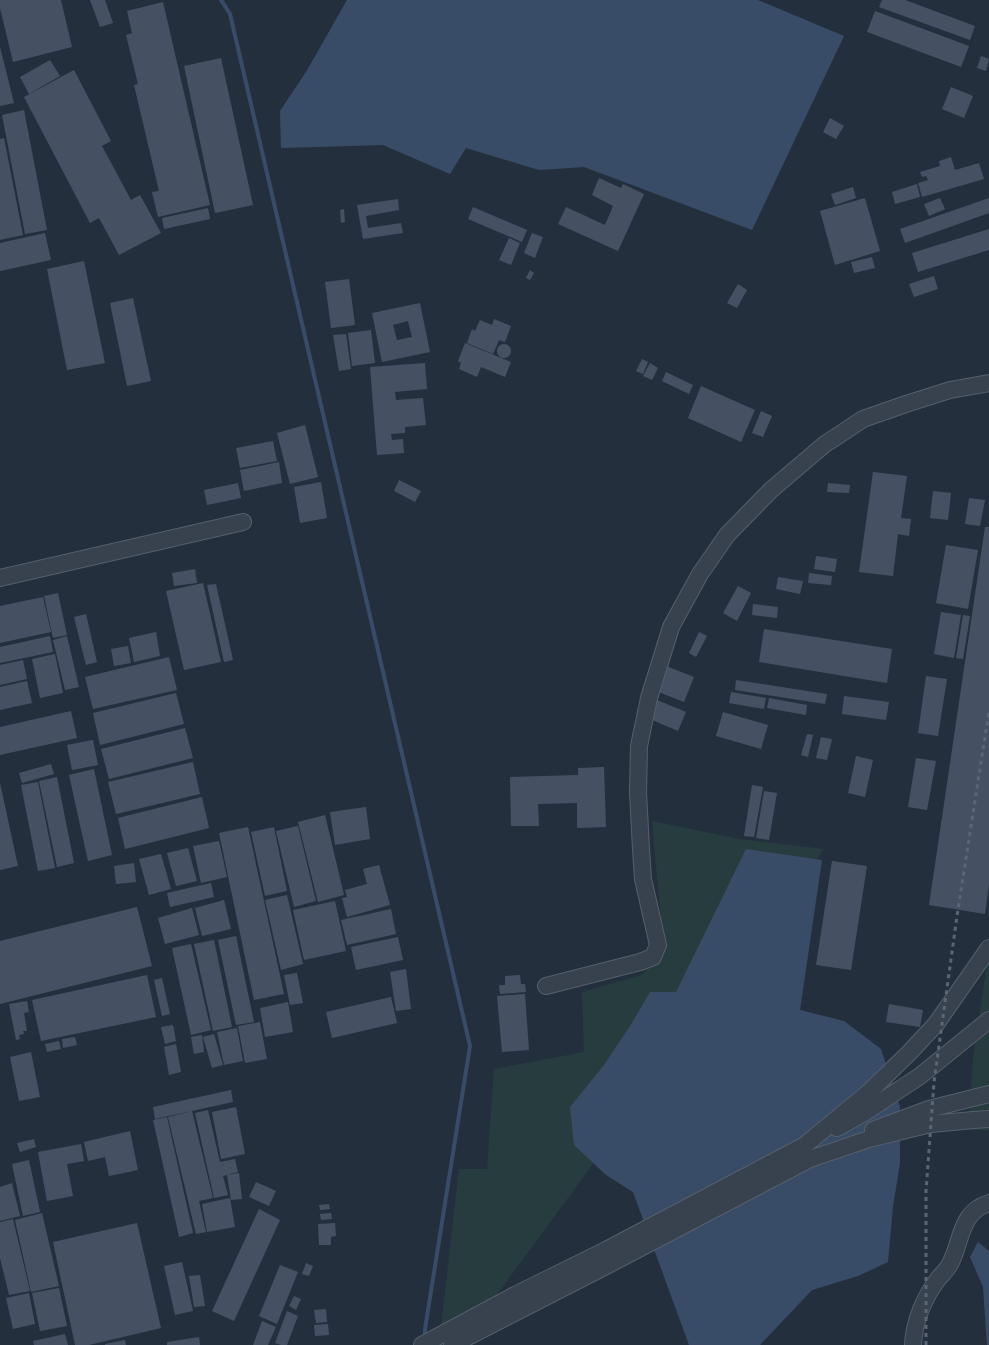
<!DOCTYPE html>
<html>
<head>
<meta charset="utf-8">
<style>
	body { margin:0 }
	canvas { display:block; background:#242f3e }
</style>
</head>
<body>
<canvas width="989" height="1345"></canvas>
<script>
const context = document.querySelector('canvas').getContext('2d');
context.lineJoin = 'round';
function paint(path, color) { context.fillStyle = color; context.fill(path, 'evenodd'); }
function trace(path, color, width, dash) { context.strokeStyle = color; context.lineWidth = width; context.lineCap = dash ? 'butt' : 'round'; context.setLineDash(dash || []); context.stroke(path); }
paint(new Path2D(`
	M652,821L739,839L824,849L460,1345H439L459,1169H487L494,1069L584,1052L582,992L642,975L664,952Z
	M989,950V1130H969L973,1058Z`), '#263c3f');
paint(new Path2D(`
	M347,0H758L844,36L752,230L584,167L539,170L466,148L450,174L383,145L281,148L280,111L306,72Z
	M746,849L822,860L800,1010L844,1021L881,1049L900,1107V1163L893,1206L888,1262L858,1276L812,1290L760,1345H689L633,1192L606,1175L574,1145L570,1107L604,1065L630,1026L650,992H676Z
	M978,1242L989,1251V1345H987L983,1287L970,1257Z`), '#394c67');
trace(new Path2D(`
	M221,0L230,14L470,1046L425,1329V1338`), '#394c67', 4);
paint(new Path2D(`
	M0,0H61L72,47L13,62L0,8Z
	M90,0H105L113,23L100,27Z
	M882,0H905L975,26L970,40L879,7Z
	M163,2L210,205L158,217L152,192L159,191L134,85L138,84L126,35L132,33L127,11Z
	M875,11L969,46L961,67L867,32Z
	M0,47L14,103L0,106Z
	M981,56L989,59L986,71L977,68Z
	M221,58L253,205L215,213L184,66Z
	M50,60L60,76L29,94L20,77Z
	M74,70L111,141L102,146L131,200L140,195L161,233L119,255L99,218L90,223L24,97Z
	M951,87L973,96L964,118L942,109Z
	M24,110L47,230L25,234L2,115Z
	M830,118L844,126L836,139L823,132Z
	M4,138L23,235L0,240V139Z
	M951,157L955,170L979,163L984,179L922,197L918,183L928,180L926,176L922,177L920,172L940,166L939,161Z
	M599,178L621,188L623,184L644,194L618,251L558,224L566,207L605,225L613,206L592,195Z
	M917,184L920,197L895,204L892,192Z
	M853,187L856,198L835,205L831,194Z
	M865,198L880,251L835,265L820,211Z
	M940,198L945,209L929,216L924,204Z
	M989,198V213L905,243L900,229Z
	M398,199L399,210L366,216L368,228L401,223L403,233L363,239L357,205Z
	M473,207L527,230L522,242L468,219Z
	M208,208L210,219L164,229L162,218Z
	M344,209L345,222L341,223L340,210Z
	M989,229V250L918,272L912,253Z
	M45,233L51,260L0,271V243Z
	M532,233L543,237L535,258L524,253Z
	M509,238L520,243L511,265L499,260Z
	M872,257L875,268L854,273L851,262Z
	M84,261L105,363L67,370L47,269Z
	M530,270L534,273L530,280L526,278Z
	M934,276L938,289L914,297L909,284Z
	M349,279L355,325L331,328L325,282Z
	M738,284L747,290L737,308L727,303Z
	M133,298L151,381L127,386L110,303Z
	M420,303L430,352L382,362L372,313ZM408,321L412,337L397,340L393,325Z
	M494,319L511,326L505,342L499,340L493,354L467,343L472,329L475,331L480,320L492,325Z
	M371,330L375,363L352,366L348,333Z
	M346,334L351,369L339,371L333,335Z
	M465,343L511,362L505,377L481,367L477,377L459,369L461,363L458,361Z
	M497 351a7 7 0 1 1 14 0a7 7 0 1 1-14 0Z
	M642,359L648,362L643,374L636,371Z
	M425,363L427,389L395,392L396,400L423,398L426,425L405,427V433L391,434L392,440L403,439L404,453L377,455L370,367Z
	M650,363L658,368L652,380L643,376Z
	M666,372L693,385L689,394L662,381Z
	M701,386L755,410L741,442L688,418Z
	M761,411L772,416L763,437L752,433Z
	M305,425L318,477L290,484L277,433Z
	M273,441L277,461L240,468L236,448Z
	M279,462L282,483L244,491L240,470Z
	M873,472L907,476L901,518L911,519L910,527L909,536L898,534L893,576L859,572Z
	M399,480L421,491L415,502L394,491Z
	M321,482L327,518L300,523L294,487Z
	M238,483L241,498L207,505L204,490Z
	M828,483L850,485L849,493L827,492Z
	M933,491L951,493L948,520L930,518Z
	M969,498L985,500L980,526L965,524Z
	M985,527H989V884L985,914L929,905Z
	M946,545L978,550L968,609L936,603Z
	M816,556L837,559L835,572L814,569Z
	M195,569L197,583L174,586L172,573Z
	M809,573L832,576L831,585L808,583Z
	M778,577L803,581L800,594L776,589Z
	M203,583L221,662L184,670L166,591Z
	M216,584L233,660L224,662L207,585Z
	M738,586L751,593L737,621L723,613Z
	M58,593L67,635L53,638L44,596Z
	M43,597L51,632L0,643V606Z
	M753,604L778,607L777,618L752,615Z
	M941,612L961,615L954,658L934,654Z
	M86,614L97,662L86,665L74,617Z
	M963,615L970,616L963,659L956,658Z
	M764,629L892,649L887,683L759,662Z
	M156,632L160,656L134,662L129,638Z
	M699,632L707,636L696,657L689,653Z
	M50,636L53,652L0,663V647Z
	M67,636L79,687L65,690L53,640Z
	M128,646L131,663L114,666L111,649Z
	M55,654L63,693L40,698L32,659Z
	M169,657L177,690L93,709L85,677Z
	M23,660L27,679L0,685V665Z
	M666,666L694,677L684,702L656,691Z
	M926,676L947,679L938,736L918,733Z
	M736,680L827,694L825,704L735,690Z
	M27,681L32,703L0,710V687Z
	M731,692L766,698L764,709L729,703Z
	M176,693L184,724L100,745L93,713Z
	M844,696L889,702L886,720L842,714Z
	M769,698L807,705L806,715L767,708Z
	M657,700L686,712L678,731L650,719Z
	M71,711L77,738L0,755V727Z
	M723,712L768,725L761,749L716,736Z
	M185,728L193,758L109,779L101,749Z
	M807,734L813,735L808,757L801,755Z
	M821,737L832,739L827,760L816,758Z
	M93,740L98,765L72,770L67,745Z
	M856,756L873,760L865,797L848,793Z
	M916,758L936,761L927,810L908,807Z
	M193,762L200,794L116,814L108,782Z
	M51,764L54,774L22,783L19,773Z
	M604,767L606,827L577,828V803L538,804L539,826H511L510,777L578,775V768Z
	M94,769L112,855L88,861L69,775Z
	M57,777L74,863L57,867L39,781Z
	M38,782L55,868L38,871L21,785Z
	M0,783L18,866L0,870Z
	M752,785L763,787L754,837L744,836Z
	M764,791L777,793L769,840L756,838Z
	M202,797L209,828L125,849L118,818Z
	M366,807L370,839L335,845L330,812Z
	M325,815L344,895L318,902L298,822Z
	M298,826L316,901L294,907L276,831Z
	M248,827L284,994L254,1000L219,833Z
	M274,827L287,891L265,896L251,832Z
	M219,841L227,877L201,883L193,846Z
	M188,848L197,881L176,886L167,853Z
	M161,854L171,889L149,895L139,859Z
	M832,861L867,866L851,970L816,965Z
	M134,863L136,882L116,884L114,866Z
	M379,865L390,905L347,917L342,898L347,897L345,890L367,884L363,869Z
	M211,883L214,897L170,907L167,893Z
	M287,895L303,964L281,970L265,900Z
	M224,900L231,929L202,936L195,908Z
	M335,901L346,951L304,960L293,910Z
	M137,907L152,966L0,1004V941Z
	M192,908L199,935L165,944L158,918Z
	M391,909L396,934L347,945L341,920Z
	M236,936L254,1022L236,1025L218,940Z
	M398,937L403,960L356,970L351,947Z
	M214,940L232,1027L213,1031L194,944Z
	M191,944L211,1030L191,1035L172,948Z
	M406,969L411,1009L396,1011L390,972Z
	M297,973L303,1003L290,1005L284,975Z
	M147,975L156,1017L41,1041L32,1000Z
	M520,975L521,984H525L526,992L500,994L499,985H505V976Z
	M162,978L170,1014L162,1016L154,980Z
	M525,994L529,1050L502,1052L497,996Z
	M391,997L397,1023L332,1038L326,1012Z
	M27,1001L29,1012L24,1013L27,1031H23L24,1034L19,1035L20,1039L16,1040L9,1004Z
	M288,1002L293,1032L265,1037L260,1008Z
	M889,1004L923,1010L920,1027L886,1022Z
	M260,1022L267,1059L245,1063L238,1026Z
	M173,1025L176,1041L165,1044L161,1027Z
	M237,1028L243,1061L224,1065L217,1032Z
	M214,1034L223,1065L212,1068L203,1037Z
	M202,1035L204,1052L194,1054L191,1037Z
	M75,1037L77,1045L63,1048L62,1039Z
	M59,1041L61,1049L47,1052L45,1044Z
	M176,1044L181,1072L169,1075L164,1047Z
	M31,1052L40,1097L19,1101L10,1057Z
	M231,1090L233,1102L155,1119L153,1107Z
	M236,1107L245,1154L221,1159L212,1112Z
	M208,1110L220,1162L235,1159L238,1172L223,1176L228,1195L214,1198L195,1113Z
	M192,1111L213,1198L199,1201L206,1232L196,1234L168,1117Z
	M167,1117L193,1233L179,1237L153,1120Z
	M130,1131L138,1170L109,1176L105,1157L88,1161L84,1142Z
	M34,1139L36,1147L20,1152L17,1143Z
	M81,1144L84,1161L67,1164L73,1196L47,1201L38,1152Z
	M29,1160L40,1212L23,1216L12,1164Z
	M239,1173L242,1199L231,1200L227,1175Z
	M256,1182L276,1191L269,1206L249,1197Z
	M12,1183L20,1216L0,1221V1187Z
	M230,1198L235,1227L207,1232L202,1204Z
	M329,1204L330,1209L320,1210L319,1205Z
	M259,1209L280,1220L234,1321L212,1311Z
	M42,1213L59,1286L31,1292L15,1220Z
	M331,1213L332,1219L321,1220L320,1214Z
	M13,1219L30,1291L9,1295L0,1258V1222Z
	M137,1223L161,1328L89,1345H75L53,1242Z
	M335,1223L336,1236L331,1237V1245H319L318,1224Z
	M182,1262L193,1311L175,1315L164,1266Z
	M306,1263L313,1266L309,1276L302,1274Z
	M280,1265L298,1272L277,1324L259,1316Z
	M200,1275L205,1306L194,1307L189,1276Z
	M59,1288L67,1326L40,1331L32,1293Z
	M29,1293L35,1324L13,1329L6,1298Z
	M294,1296L301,1299L296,1310L289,1306Z
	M326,1309L327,1322L316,1323L314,1310Z
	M287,1311L298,1316L287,1345H281L275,1343Z
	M262,1321L276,1327L268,1345H253Z
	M328,1324L329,1335L315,1336L314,1325Z
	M65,1334L68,1345H34L33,1341Z
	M199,1337L200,1345H167V1342Z
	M125,1340L126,1345H105V1344Z`), '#455162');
const minor = new Path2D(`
	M0,578L243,522
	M546,986L640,962L653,957L658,945L643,879L641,849L638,792L639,746L649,698L671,627L700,574L727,535L771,490L825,444L839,435L863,419L906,404L950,390L989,383
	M837,1128L864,1113L920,1076L989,1020
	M873,1130L929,1109L989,1094
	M422,1345L515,1295L606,1250L805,1145L869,1092L909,1053L936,1024L989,948
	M452,1345L610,1264L810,1159L869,1139L931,1124L973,1120L989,1119
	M913,1345C914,1322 924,1298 938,1279C942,1274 948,1269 951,1262C962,1240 960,1212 989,1203`);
trace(minor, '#565f6c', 18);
trace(minor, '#38414e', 16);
trace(new Path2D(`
	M926,1345V1191L934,1082L957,916L989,711`), '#5a6575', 3, [4, 4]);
</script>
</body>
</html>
